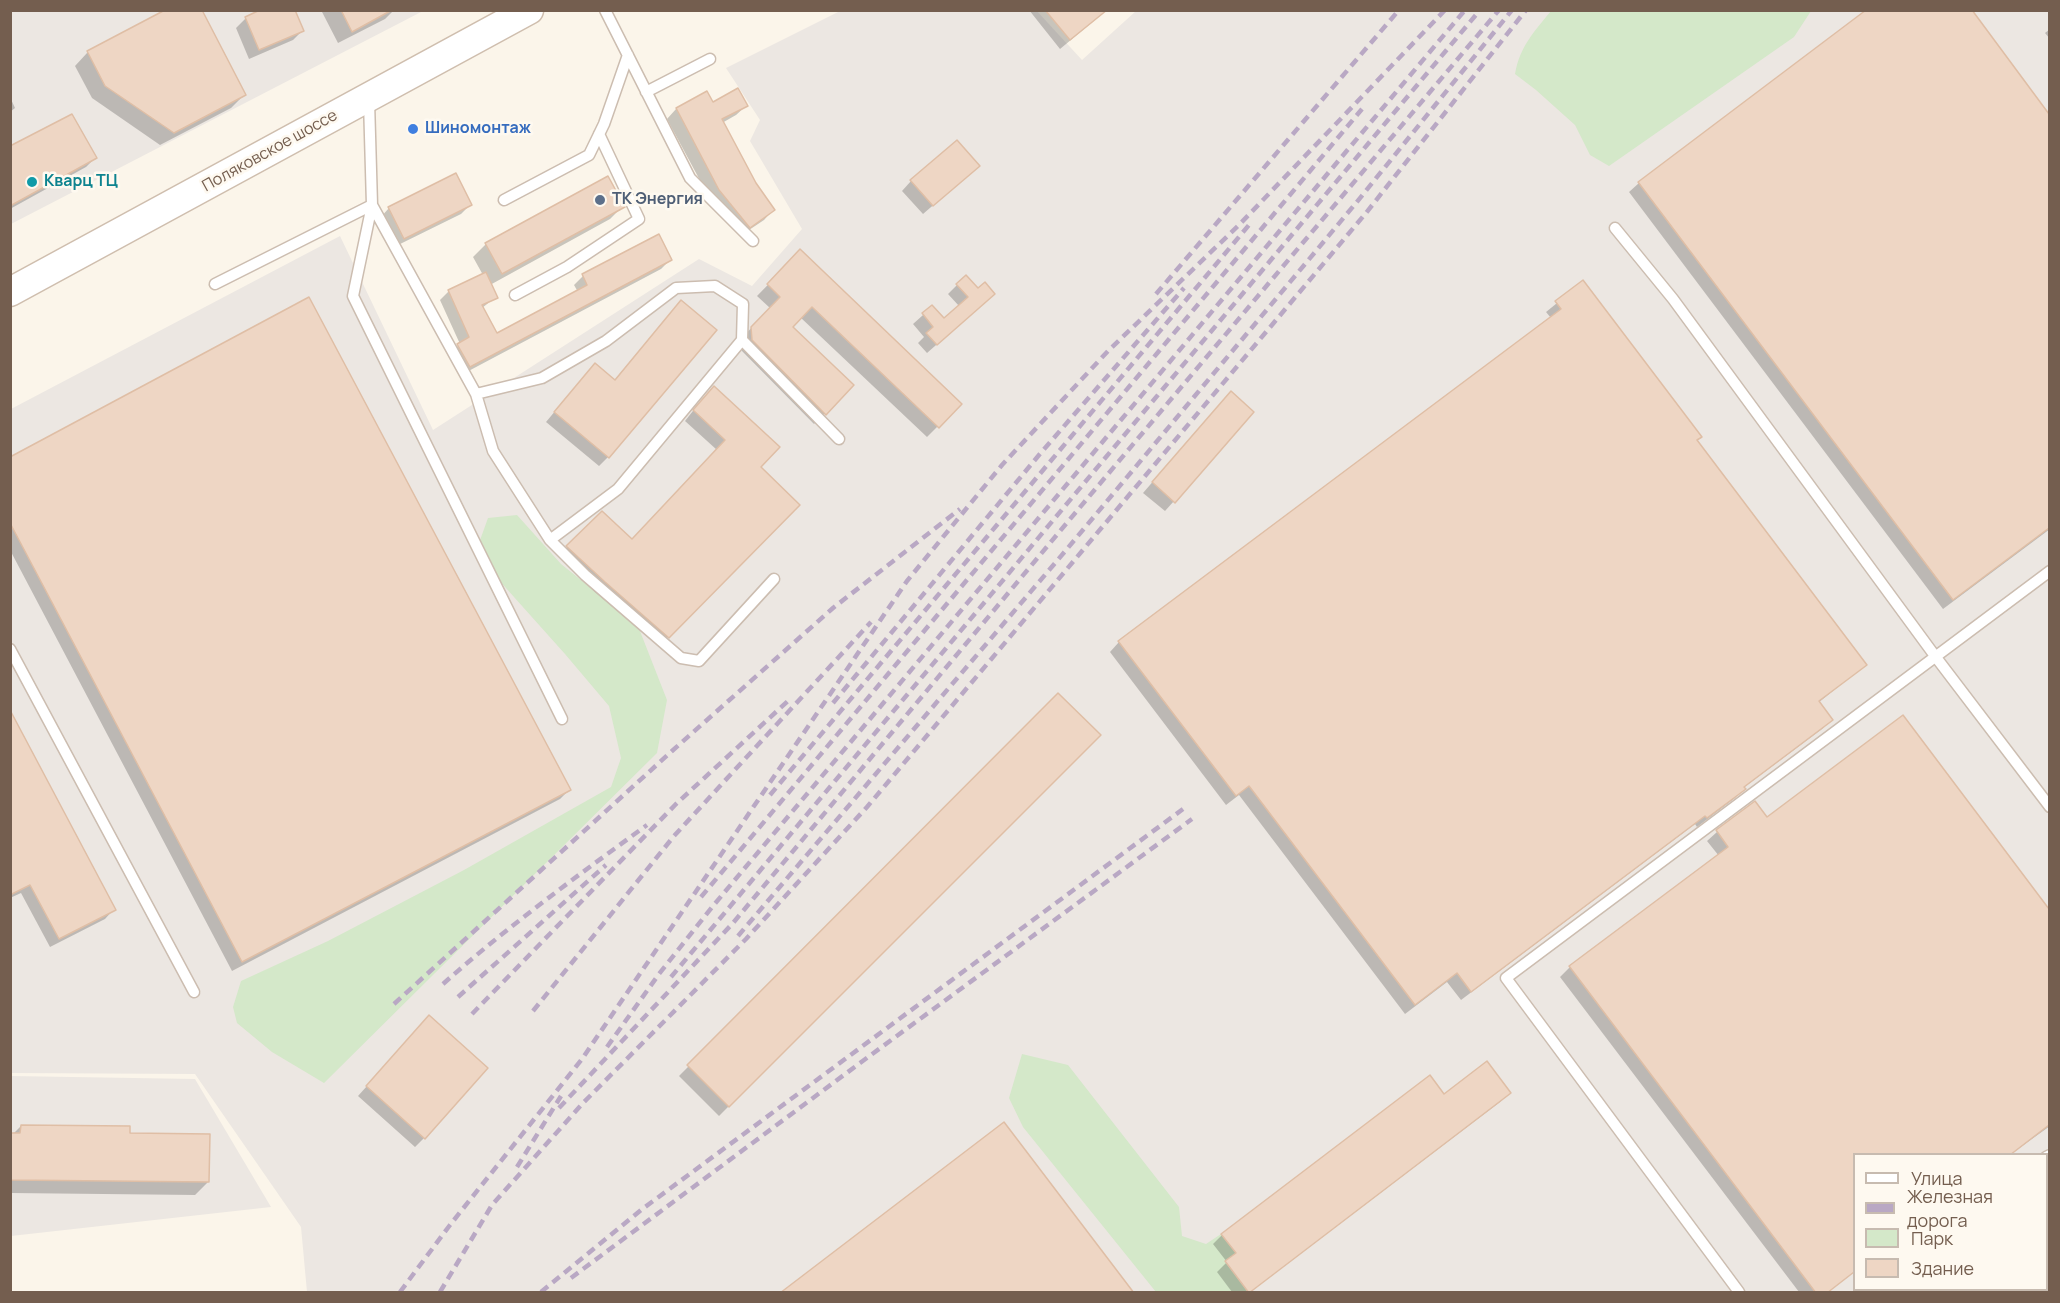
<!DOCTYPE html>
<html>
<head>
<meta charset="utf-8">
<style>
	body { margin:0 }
	#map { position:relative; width:2060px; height:1303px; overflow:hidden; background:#fbf5ea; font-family:Manrope,sans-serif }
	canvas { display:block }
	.frame { position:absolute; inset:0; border:12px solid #745e4f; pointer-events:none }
	.legend { position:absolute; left:1853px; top:1153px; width:195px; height:138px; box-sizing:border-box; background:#fef9f0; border:2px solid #c7bbb0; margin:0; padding:8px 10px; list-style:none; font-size:18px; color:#745e4f }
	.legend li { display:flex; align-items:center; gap:12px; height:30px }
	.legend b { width:30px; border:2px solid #c7bbb0 }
</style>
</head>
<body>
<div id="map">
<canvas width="2060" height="1303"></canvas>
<div class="frame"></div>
<ul class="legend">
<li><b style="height:8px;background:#fff"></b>Улица</li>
<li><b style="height:8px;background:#b9a8c4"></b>Железная дорога</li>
<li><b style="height:16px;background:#d4e8c9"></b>Парк</li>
<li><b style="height:16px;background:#eed6c4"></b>Здание</li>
</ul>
</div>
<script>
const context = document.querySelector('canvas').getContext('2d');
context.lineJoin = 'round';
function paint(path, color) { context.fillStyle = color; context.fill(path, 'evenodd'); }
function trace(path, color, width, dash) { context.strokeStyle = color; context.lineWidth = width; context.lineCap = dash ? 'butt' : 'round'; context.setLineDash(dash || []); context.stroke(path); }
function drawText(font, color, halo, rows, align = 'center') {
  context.font = font + ' Manrope,sans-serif'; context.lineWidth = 5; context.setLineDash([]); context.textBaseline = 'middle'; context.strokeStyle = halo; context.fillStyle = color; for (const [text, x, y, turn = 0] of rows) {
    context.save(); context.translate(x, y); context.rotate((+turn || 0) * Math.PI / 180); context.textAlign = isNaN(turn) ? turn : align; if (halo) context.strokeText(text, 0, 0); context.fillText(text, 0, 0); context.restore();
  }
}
paint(new Path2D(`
	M11,11H423L11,224Z
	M840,11H1037L1082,60L1136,11H2049V1292H307L301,1227L195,1074L11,1073V409L340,236L433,430L699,259L752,286L802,229L750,141L760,120L726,68ZM1854,1154H2046V1290H1854Z
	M11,1076L195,1079L271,1207L11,1236Z`), '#ece7e2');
paint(new Path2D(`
	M1551,11V10L1811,11L1794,37L1609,166L1590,155L1575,125L1536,90L1515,74C1520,46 1534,32 1551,11Z
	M517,515L561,564L638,626L667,700L657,753L324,1083L272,1052L237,1023L233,1007L241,981L328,941L464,870L611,787L621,758L609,706L565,654L497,578L479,543L488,518Z
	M1022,1054L1068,1065L1179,1207L1182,1236L1206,1244L1221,1234L1236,1253L1225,1262L1249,1292H1156L1023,1127L1009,1098Z`), '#d4e8c9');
paint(new Path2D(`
	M168,10L244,95L231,108L160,145L92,98L75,66L87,53Z
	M264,10L302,31L293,40L249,59L236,28L246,18Z
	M321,10H394L385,19L338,43Z
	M1029,10H1107L1060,49Z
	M1970,10L2050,116V529L1943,609L1629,192L1639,183Z
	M2050,29V39L2045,33Z
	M706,93L712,104L746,106L736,115L722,123L755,184L773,210L764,220L740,236L710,199L667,119L676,109Z
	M10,97L15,108L10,112Z
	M10,148L95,158L86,167L10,209Z
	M968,175L923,214L902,191L911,181Z
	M470,205L461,214L394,247L380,218L389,208Z
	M623,206L610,219L490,285L496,297L482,308L497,335L578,292L574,285L583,276L658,236L670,260L661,269L461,375L449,354L460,344L440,300L448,292L483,275L473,257L486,244Z
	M800,252L960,404L927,437L800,317L791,327L852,385L814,424L742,351L741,339L770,308L757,296Z
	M1583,282L1696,441L1865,665L1818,703L1831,720L1822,729L1743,788L1735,798L1697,827L1695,824L1461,1000L1447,982L1405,1014L1239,795L1226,805L1110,652L1119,642L1551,318L1546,312Z
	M957,285L978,290L984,303L927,353L918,343L924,337L913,324L932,307L944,320L959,306L948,294Z
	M672,311L608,457L599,466L546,422L586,374L614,381Z
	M704,397L759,467L798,505L659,646L595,592L558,556L602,513L632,541L717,450L685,421Z
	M1221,403L1174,501L1165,511L1143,493Z
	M10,459L569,790L560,799L232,971L10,550Z
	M1058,695L1099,735L719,1116L679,1076Z
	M10,713L114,909L105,919L50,947L21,893L10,898Z
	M1903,717L2050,911V1126L2011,1154H1854V1272L1827,1292H1799L1560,977L1570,967L1719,856L1707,841L1717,832L1755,803L1767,819Z
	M420,1027L424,1138L415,1147L358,1096Z
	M1509,1093L1500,1102L1250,1292H1232L1217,1272L1227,1262L1213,1244L1222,1235L1444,1096Z
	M21,1126L128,1135L208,1182L195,1195L10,1193V1134H13Z
	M2050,1201V1292H1886L1889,1290H2046V1203Z`), '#0003');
const building = new Path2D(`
	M165,10H202L246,95L174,133L105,86L87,51Z
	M260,10H295L304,31L259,50L245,17Z
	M341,10H392L352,32Z
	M1045,10H1107L1070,40Z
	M1866,10H1972L2049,114V528L1953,600L1638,182Z
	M738,88L748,106L722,119L756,183L775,210L750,228L719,190L676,108L707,91L713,102Z
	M72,114L97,158L10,206V146Z
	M957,140L980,166L933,206L910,180Z
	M456,173L472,205L404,239L388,207Z
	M608,176L625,207L502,274L485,243Z
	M659,234L672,260L470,367L457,344L469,337L448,290L486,272L498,298L482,305L497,333L587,285L582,274Z
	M800,249L962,404L939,428L812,307L793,327L854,385L826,415L752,340L751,327L780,297L767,284Z
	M966,275L978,288L985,282L995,294L937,345L926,333L933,327L922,313L932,305L944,318L968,297L956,284Z
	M1583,280L1702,437L1697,440L1867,665L1819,701L1833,720L1744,787L1746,789L1707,818L1705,816L1471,992L1457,973L1415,1005L1249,786L1236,796L1118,641L1561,309L1555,301Z
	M309,297L571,790L242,962L10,523V457Z
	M681,300L717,330L609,458L554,412L595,363L615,380Z
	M714,386L780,447L761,467L800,505L669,638L605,582L566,546L602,511L632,539L725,440L693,410Z
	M1231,391L1254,412L1175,503L1152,482Z
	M1058,693L1101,735L729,1107L687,1065Z
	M10,710L116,910L59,939L30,885L10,895Z
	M1903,715L2049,909V1125L2010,1155H1854V1272L1827,1293H1816L1569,966L1728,847L1716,830L1755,801L1767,817Z
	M429,1015L488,1068L425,1139L366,1086Z
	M1487,1061L1511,1093L1249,1293L1225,1261L1236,1253L1221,1234L1430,1075L1444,1094Z
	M1004,1122L1134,1293H780Z
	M21,1125L130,1126V1133L210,1134L209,1182L10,1180V1133H20Z`);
paint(building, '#eed6c4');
trace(building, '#dfbea5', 1.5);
const lane = new Path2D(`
	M605,10L690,178L753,241
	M646,92L710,59
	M369,101L372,205L476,394L542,378L606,341L676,288L715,286L743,304L742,340L618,489L550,540L585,575L681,658L699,661L774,579
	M504,200L589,155L604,124L628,55
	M372,205L353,296L562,719
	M1615,228L1673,299L1935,656L2050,807
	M215,284L372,205
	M515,295L567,267L639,219L599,134
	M742,340L839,439
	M476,394L493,451L550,540
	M10,649L194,992
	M2046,1157L2050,1155
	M1739,1292L1506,978L2050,571
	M1862,1292L1866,1290`);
const secondary = new Path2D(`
	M10,292L529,10`);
trace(lane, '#ccbdb0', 13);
trace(secondary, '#cfbeae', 31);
trace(lane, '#fff', 10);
trace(secondary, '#fff', 28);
trace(new Path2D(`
	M1156,294L1399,10
	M833,703L1039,455L1184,288
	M770,795L1249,225
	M701,897L1362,109
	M738,936L1067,549L1356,203L1512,10
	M671,977L1480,10
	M443,984C507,927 577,876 647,825
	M458,997L606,865
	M394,1004L672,751L833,608L960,509
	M533,1011L674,836L871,622
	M472,1014L676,804L789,700
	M607,1047L659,974L713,906L1465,10
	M559,1108L733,923L1060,531L1499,10
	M517,1167L561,1096
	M571,1278L860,1063L1192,819
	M400,1292L450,1225L582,1059L907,581L1002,465L1108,351L1239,225L1445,10
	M440,1292L492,1205L583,1103L746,939L867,807L1366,213L1526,10
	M541,1292L641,1210L1183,809`), '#b9a8c4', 4.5, [9, 6]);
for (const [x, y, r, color] of [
	[413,129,6,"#3f7fe0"],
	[32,182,6,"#0f9aa8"],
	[600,200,6,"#5c6f8a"]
]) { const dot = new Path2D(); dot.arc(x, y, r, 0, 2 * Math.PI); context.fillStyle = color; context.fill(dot); trace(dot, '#fef9f0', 2); }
drawText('bold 16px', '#366cbe', '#fef9f0', [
	["Шиномонтаж",425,129]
], 'left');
drawText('16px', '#745e4f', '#fef9f0', [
	["Поляковское шоссе",270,151,-29]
]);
drawText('bold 16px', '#0d838f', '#fef9f0', [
	["Кварц ТЦ",44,182]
], 'left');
drawText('bold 16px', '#4e5e75', '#fef9f0', [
	["ТК Энергия",612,200]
], 'left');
</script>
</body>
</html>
